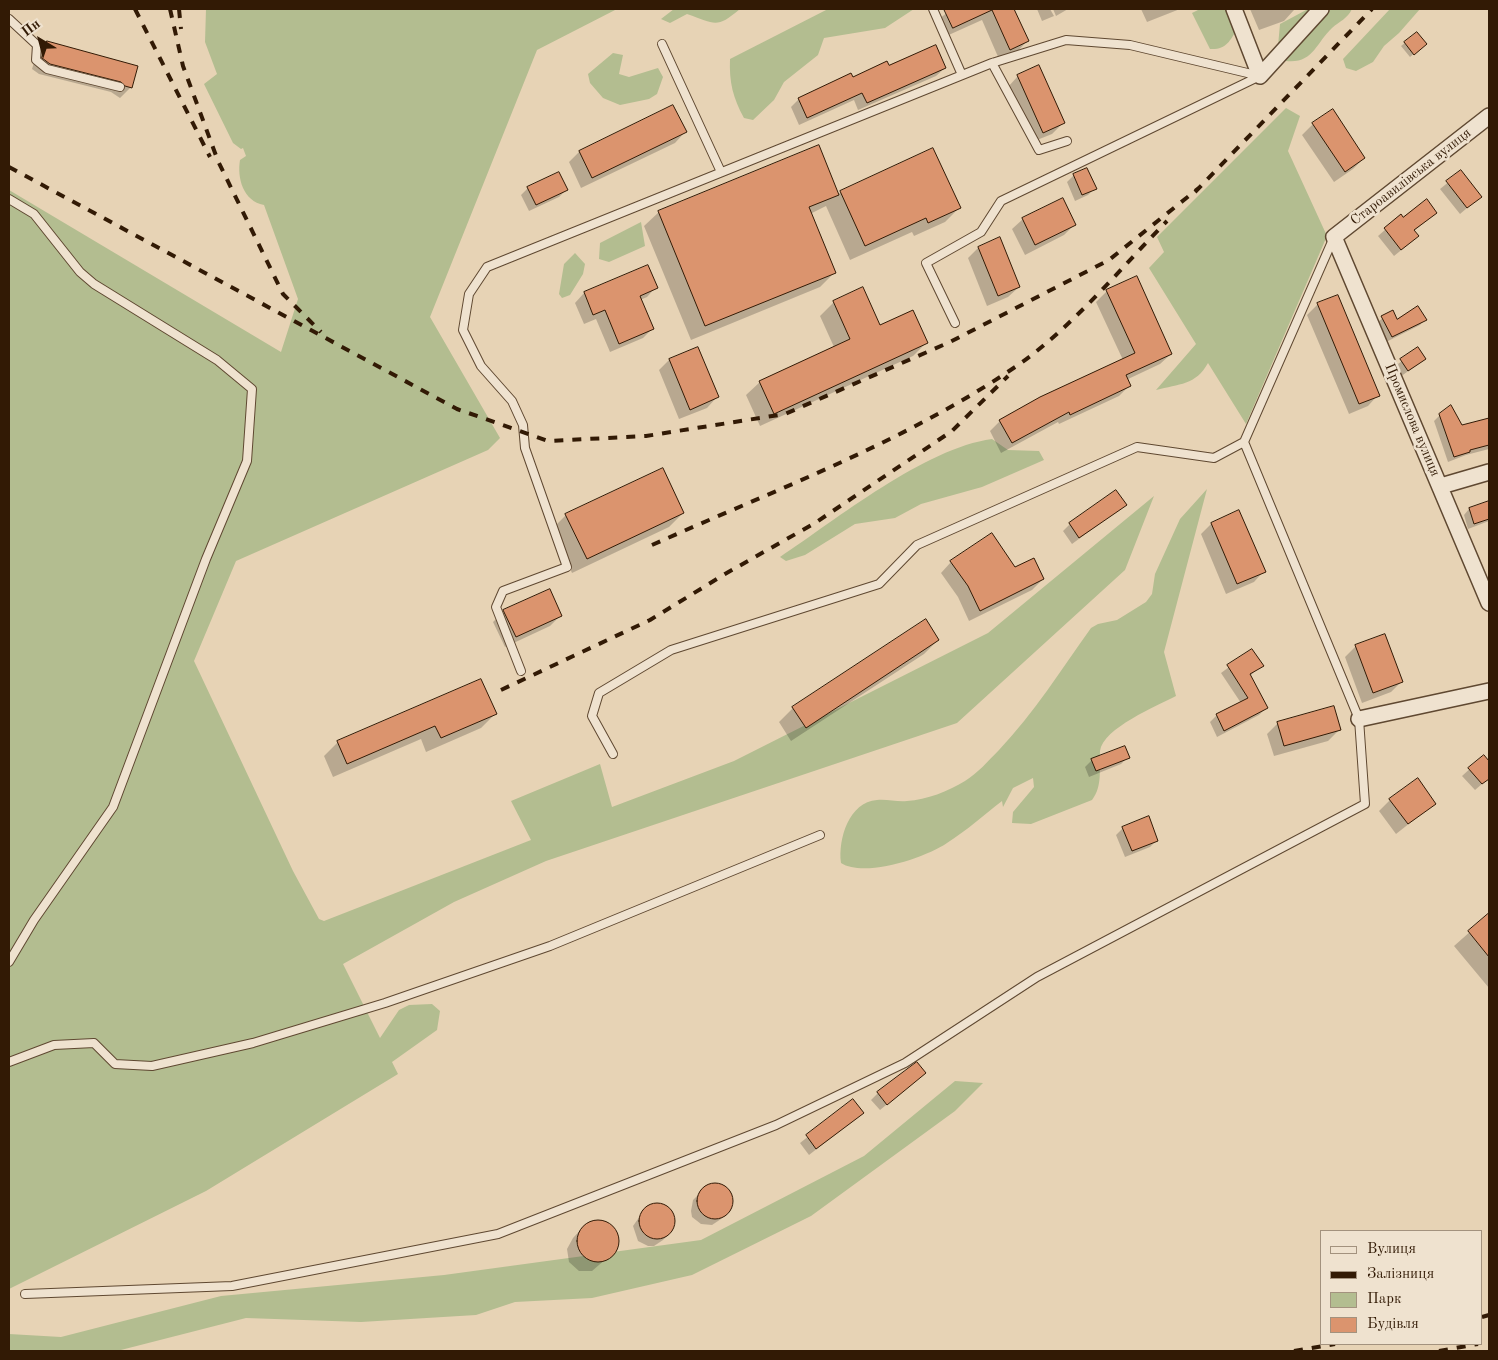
<!DOCTYPE html>
<html>
<head>
<meta charset="utf-8">
<style>
	body { margin:0 }
	#map { position:relative; width:1498px; height:1360px; overflow:hidden; background:#e7d3b5; font-family:"Old Standard TT",serif }
	canvas { display:block }
	.frame { position:absolute; inset:0; border:10px solid #321a05; pointer-events:none }
	.legend { position:absolute; left:1320px; top:1230px; width:162px; height:115px; box-sizing:border-box; background:#efe2cf; border:1px solid #a3927e; margin:0; padding:6px 9px; list-style:none; font-size:15px; color:#321a05 }
	.legend li { display:flex; align-items:center; gap:10px; height:25px }
	.legend b { width:25px; border:1px solid #a3927e }
	.north { position:absolute; left:15px; top:15px; width:50px; height:50px; -webkit-text-stroke:4px #efe2cf; paint-order:stroke; rotate:323deg; font-size:14px; font-weight:700; line-height:20px; text-align:center; color:#321a05 }
	.north::after { content:''; display:block; margin:auto; width:18px; height:22px; background:#321a05; clip-path:polygon(50% 0,100% 100%,50% 72%,0 100%) }
</style>
</head>
<body>
<div id="map">
<canvas width="1498" height="1360"></canvas>
<div class="frame"></div>
<ul class="legend">
<li><b style="height:6px;background:#efe2cf"></b>Вулиця</li>
<li><b style="height:6px;background:#321a05"></b>Залізниця</li>
<li><b style="height:14px;background:#b3bd90"></b>Парк</li>
<li><b style="height:14px;background:#db946e"></b>Будівля</li>
</ul>
<div class="north">Пн</div>
</div>
<script>
const context = document.querySelector('canvas').getContext('2d');
context.lineJoin = 'round';
function paint(path, color) { context.fillStyle = color; context.fill(path, 'evenodd'); }
function trace(path, color, width, dash) { context.strokeStyle = color; context.lineWidth = width; context.lineCap = dash ? 'butt' : 'round'; context.setLineDash(dash || []); context.stroke(path); }
function drawText(font, color, halo, rows, align = 'center') {
  context.font = font + ' "Old Standard TT",serif'; context.lineWidth = 5; context.setLineDash([]); context.textBaseline = 'middle'; context.strokeStyle = halo; context.fillStyle = color; for (const [text, x, y, turn = 0] of rows) {
    context.save(); context.translate(x, y); context.rotate((+turn || 0) * Math.PI / 180); context.textAlign = isNaN(turn) ? turn : align; if (halo) context.strokeText(text, 0, 0); context.fillText(text, 0, 0); context.restore();
  }
}
paint(new Path2D(`
	M206,9H617L537,50L430,317L500,438L488,450L236,561L194,661L293,871L319,919L324,921L531,840L511,801L600,764L612,807L734,761L988,633L1154,496L1125,570L957,723L546,861L454,902L343,964L380,1038L399,1010L409,1005L432,1004L440,1011L437,1030L392,1062L398,1074L206,1191L9,1289V190L281,352L298,299L264,205C243,201 237,178 240,160L246,156L243,148L241,149L233,143L204,84L217,74L205,42Z
	M674,9H740C716,29 716,24 687,14L670,23L661,19Z
	M828,9H914L885,28L824,38L818,55L784,82L774,100L753,120L744,118C733,98 729,82 730,59Z
	M1200,9H1234L1237,29C1230,41 1226,50 1210,49L1192,13Z
	M1308,9H1352C1347,19 1340,21 1332,28C1316,43 1313,64 1286,61L1278,46L1280,24Z
	M1390,9H1420L1399,33L1384,46L1373,62L1356,71L1346,68L1343,59Z
	M613,53L623,55L619,74L629,77L658,68L663,77L657,94L649,99L620,105L603,98L590,83L588,74Z
	M1286,108L1300,116L1288,151L1327,236L1246,424L1208,363C1196,385 1179,384 1156,390L1196,344L1149,268L1164,252L1157,237Z
	M641,222L645,246L609,262L599,259L600,243Z
	M575,253L585,264L583,274L570,295L562,298L559,294L564,264Z
	M992,439L1008,450L1039,451L1044,460L982,487L921,504L895,518L855,524L805,555L786,561L780,557C837,519 925,448 992,439Z
	M1207,489L1164,652L1176,696C1157,706 1103,728 1100,751C1099,768 1103,786 1092,800L1031,824L1012,823L1013,812L1034,787L1033,778L1013,788L1003,807L1002,801C984,815 966,831 947,843C925,858 864,878 841,863C838,839 849,802 877,800C887,799 897,802 907,801C927,800 948,791 965,781C978,773 988,761 999,750C1034,713 1061,670 1091,628L1098,624L1117,620L1146,602L1152,594L1155,574L1180,519Z
	M955,1081L983,1083L955,1111L811,1216L692,1275L592,1298L515,1302L476,1315L361,1322L246,1318L117,1351H9V1334L61,1337L221,1296L444,1275L701,1240L864,1156Z`), '#b3bd90');
paint(new Path2D(`
	M952,9H1013L1027,41L1017,52L999,59L982,20L942,38L935,22Z
	M1037,9H1050L1054,16L1042,21Z
	M1053,9H1068L1056,16Z
	M1141,9H1180L1147,22Z
	M1250,9H1294V10L1284,21L1259,30Z
	M1416,34L1422,47L1410,57L1401,46Z
	M47,42L136,67L131,87L120,98L111,92L39,74L32,69L37,53Z
	M888,67L945,68L936,76L858,110L854,100L799,125L791,107L799,99Z
	M1018,76L1063,123L1052,134L1032,142L1008,87Z
	M673,106L685,132L675,143L581,188L569,162L579,152Z
	M1332,111L1364,158L1353,169L1334,182L1302,135L1313,124Z
	M933,150L959,208L945,222L914,236L912,232L850,260L826,206L810,214L834,273L820,287L691,340L644,226L659,212L838,194Z
	M1086,169L1095,188L1088,195L1075,201L1067,182L1074,175Z
	M1461,172L1480,197L1460,214L1440,189Z
	M528,188L566,190L559,197L529,211L521,195Z
	M1436,213L1414,231L1410,243L1394,256L1378,236L1401,216L1403,218Z
	M1023,219L1074,225L1064,235L1025,255L1012,229Z
	M978,248L1019,287L1008,297L987,306L968,258Z
	M647,266L656,287L647,297L640,300L652,329L643,338L610,352L596,319L584,324L575,303L584,293Z
	M1107,291L1171,354L1160,364L1126,380L1129,386L1119,396L1059,424L1058,422L1001,453L990,431L1000,421L1123,360L1096,302Z
	M834,302L880,327L926,343L913,356L760,426L746,395L760,382L834,347L820,316Z
	M1318,304L1378,395L1368,406L1349,414L1307,315Z
	M1392,312L1397,321L1425,319L1420,325L1386,342L1376,323Z
	M697,348L717,397L707,408L679,419L659,370L669,360Z
	M1418,349L1425,359L1400,377L1394,367Z
	M1440,415L1461,426L1489,420V449L1466,455L1448,462L1434,421Z
	M1489,502V521L1468,529L1464,515L1469,509Z
	M1125,505L1072,544L1063,531L1070,524Z
	M1239,512L1264,571L1254,582L1226,594L1201,534L1211,524Z
	M683,513L669,527L572,573L552,529L566,515Z
	M951,562L1015,569L1043,579L1032,590L969,621L958,597L941,573Z
	M504,611L561,615L550,626L505,647L493,622Z
	M938,640L924,654L791,741L779,722L793,708Z
	M1356,646L1401,682L1391,692L1362,703L1345,657Z
	M1252,650L1262,665L1250,676L1266,708L1259,715L1217,737L1210,722L1216,716L1241,703L1221,673Z
	M495,714L481,728L426,752L421,739L333,777L324,756L338,742Z
	M1278,723L1339,730L1328,741L1274,756L1267,734Z
	M1484,756L1489,763V778L1475,790L1462,776Z
	M1128,757L1121,764L1089,777L1085,767L1092,760Z
	M1390,800L1434,804L1396,834L1379,811Z
	M1123,828L1157,840L1150,847L1125,857L1116,835Z
	M1489,915V988L1454,946Z
	M917,1080L880,1110L871,1100L878,1093Z
	M853,1101L855,1119L809,1155L800,1143Z
	M720,1184L729,1191L732,1195V1207L721,1219L712,1225L701,1224L692,1217L691,1211L693,1200L708,1185Z
	M656,1204L667,1207L674,1216L675,1221L671,1232L663,1240L654,1246H648L638,1241L633,1226L645,1209Z
	M596,1221L608,1224L613,1229L617,1240L614,1252L592,1271H579L569,1262L567,1249L573,1238L584,1226Z`), '#0003');
const building = new Path2D(`
	M944,9H1014L1029,41L1010,50L992,10L953,28Z
	M1417,32L1427,44L1414,55L1404,42Z
	M47,41L138,66L132,88L125,86L121,82L50,64L42,58Z
	M936,45L946,68L867,103L862,93L807,118L798,98L851,73L853,77L887,61L889,65Z
	M1039,65L1065,123L1043,133L1017,75Z
	M673,105L687,132L592,178L579,151Z
	M1333,109L1365,158L1345,172L1312,123Z
	M819,145L839,195L809,207L836,273L705,326L658,211Z
	M933,148L961,208L928,223L926,218L865,246L840,191Z
	M1087,168L1097,189L1082,195L1073,174Z
	M1461,170L1482,197L1467,208L1446,181Z
	M559,172L568,190L536,205L527,187Z
	M1063,198L1076,225L1035,245L1022,218Z
	M1427,199L1437,213L1414,230L1419,236L1401,250L1384,228L1401,214L1403,217Z
	M1000,237L1020,287L998,296L978,247Z
	M648,265L658,288L640,296L654,329L619,344L605,310L593,315L584,292Z
	M1137,276L1172,354L1126,375L1131,386L1070,415L1069,412L1012,443L999,420L1040,397L1135,353L1106,290Z
	M863,287L880,325L913,310L928,343L774,414L759,381L850,339L833,301Z
	M1338,295L1380,396L1359,404L1317,303Z
	M1418,306L1427,320L1392,337L1381,316L1393,310L1397,319Z
	M698,347L719,397L690,410L669,359Z
	M1418,347L1426,359L1408,371L1400,359Z
	M1451,405L1462,425L1489,418V445L1470,450V452L1454,457L1439,414Z
	M663,468L684,513L587,559L565,514Z
	M1116,490L1127,505L1079,538L1069,523Z
	M1489,501V519L1474,524L1469,508Z
	M1239,510L1266,572L1237,584L1211,523Z
	M992,533L1015,567L1034,558L1044,579L980,611L968,586L950,561Z
	M550,589L562,616L516,637L503,610Z
	M926,619L939,640L806,728L792,707Z
	M1385,634L1403,682L1373,693L1355,645Z
	M1252,649L1264,666L1250,674L1268,708L1224,731L1216,714L1248,698L1227,665Z
	M481,679L497,714L441,738L435,726L347,764L337,741Z
	M1334,706L1341,730L1284,746L1277,722Z
	M1125,746L1130,758L1096,771L1091,759Z
	M1484,755L1489,761V779L1482,784L1468,768Z
	M1418,778L1436,804L1408,824L1389,799Z
	M1149,816L1158,841L1132,851L1122,827Z
	M1489,913V957L1468,931Z
	M917,1062L926,1073L887,1105L877,1092Z
	M853,1099L864,1113L816,1149L806,1135Z
	M697 1201a18 18 0 1 1 36 0a18 18 0 1 1-36 0Z
	M639 1221a18 18 0 1 1 36 0a18 18 0 1 1-36 0Z
	M577 1241a21 21 0 1 1 42 0a21 21 0 1 1-42 0Z`);
paint(building, '#db946e');
trace(building, '#321a05', 1);
const service = new Path2D(`
	M933,9L962,75
	M9,19L37,45L36,60L47,69L120,87
	M662,44L721,172
	M992,63L1039,150L1067,141
	M9,199L34,214L80,272L94,284L217,360L252,389L247,461L206,559L113,807L34,920L9,962
	M955,323L926,263L981,232L1001,201L1260,76
	M1244,442L1334,237
	M521,671L496,607L503,591L567,567L525,448L523,425L512,401L481,366L463,330L469,294L487,267L992,63L1066,40L1130,45L1260,76
	M9,1062L54,1045L94,1043L115,1064L152,1066L253,1043L385,1003L550,946L820,835
	M25,1294L232,1286L498,1234L776,1125L905,1063L1037,977L1365,804L1359,719L1244,442L1214,458L1137,447L917,545L879,584L671,650L599,693L592,716L613,754`);
const minor = new Path2D(`
	M1234,9L1260,76L1321,9
	M1489,116L1334,237L1489,603
	M1441,486L1489,472
	M1359,719L1489,691`);
trace(service, '#5f4831', 10);
trace(minor, '#5f4831', 18);
trace(service, '#efe2cf', 8);
trace(minor, '#efe2cf', 15);
trace(new Path2D(`
	M135,9L210,157
	M170,9L183,66L218,161L283,294L321,332
	M179,9L181,29
	M9,167L457,409L548,441L646,436L785,414L950,342L1109,260L1200,187
	M1195,192L1372,9
	M652,545C777,489 908,441 1021,363C1073,326 1122,267 1167,221
	M501,690L650,620L725,574L815,523L952,431L1008,376
	M1482,1317L1489,1315
	M1294,1351L1335,1344
	M1439,1351L1478,1344`), '#321a05', 4, [9, 9]);
drawText('14px', '#321a05', '#efe2cf', [
	["Староавилівська вулиця",1411,177,-38],
	["Промислова вулиця",1412,420,67]
]);
</script>
</body>
</html>
